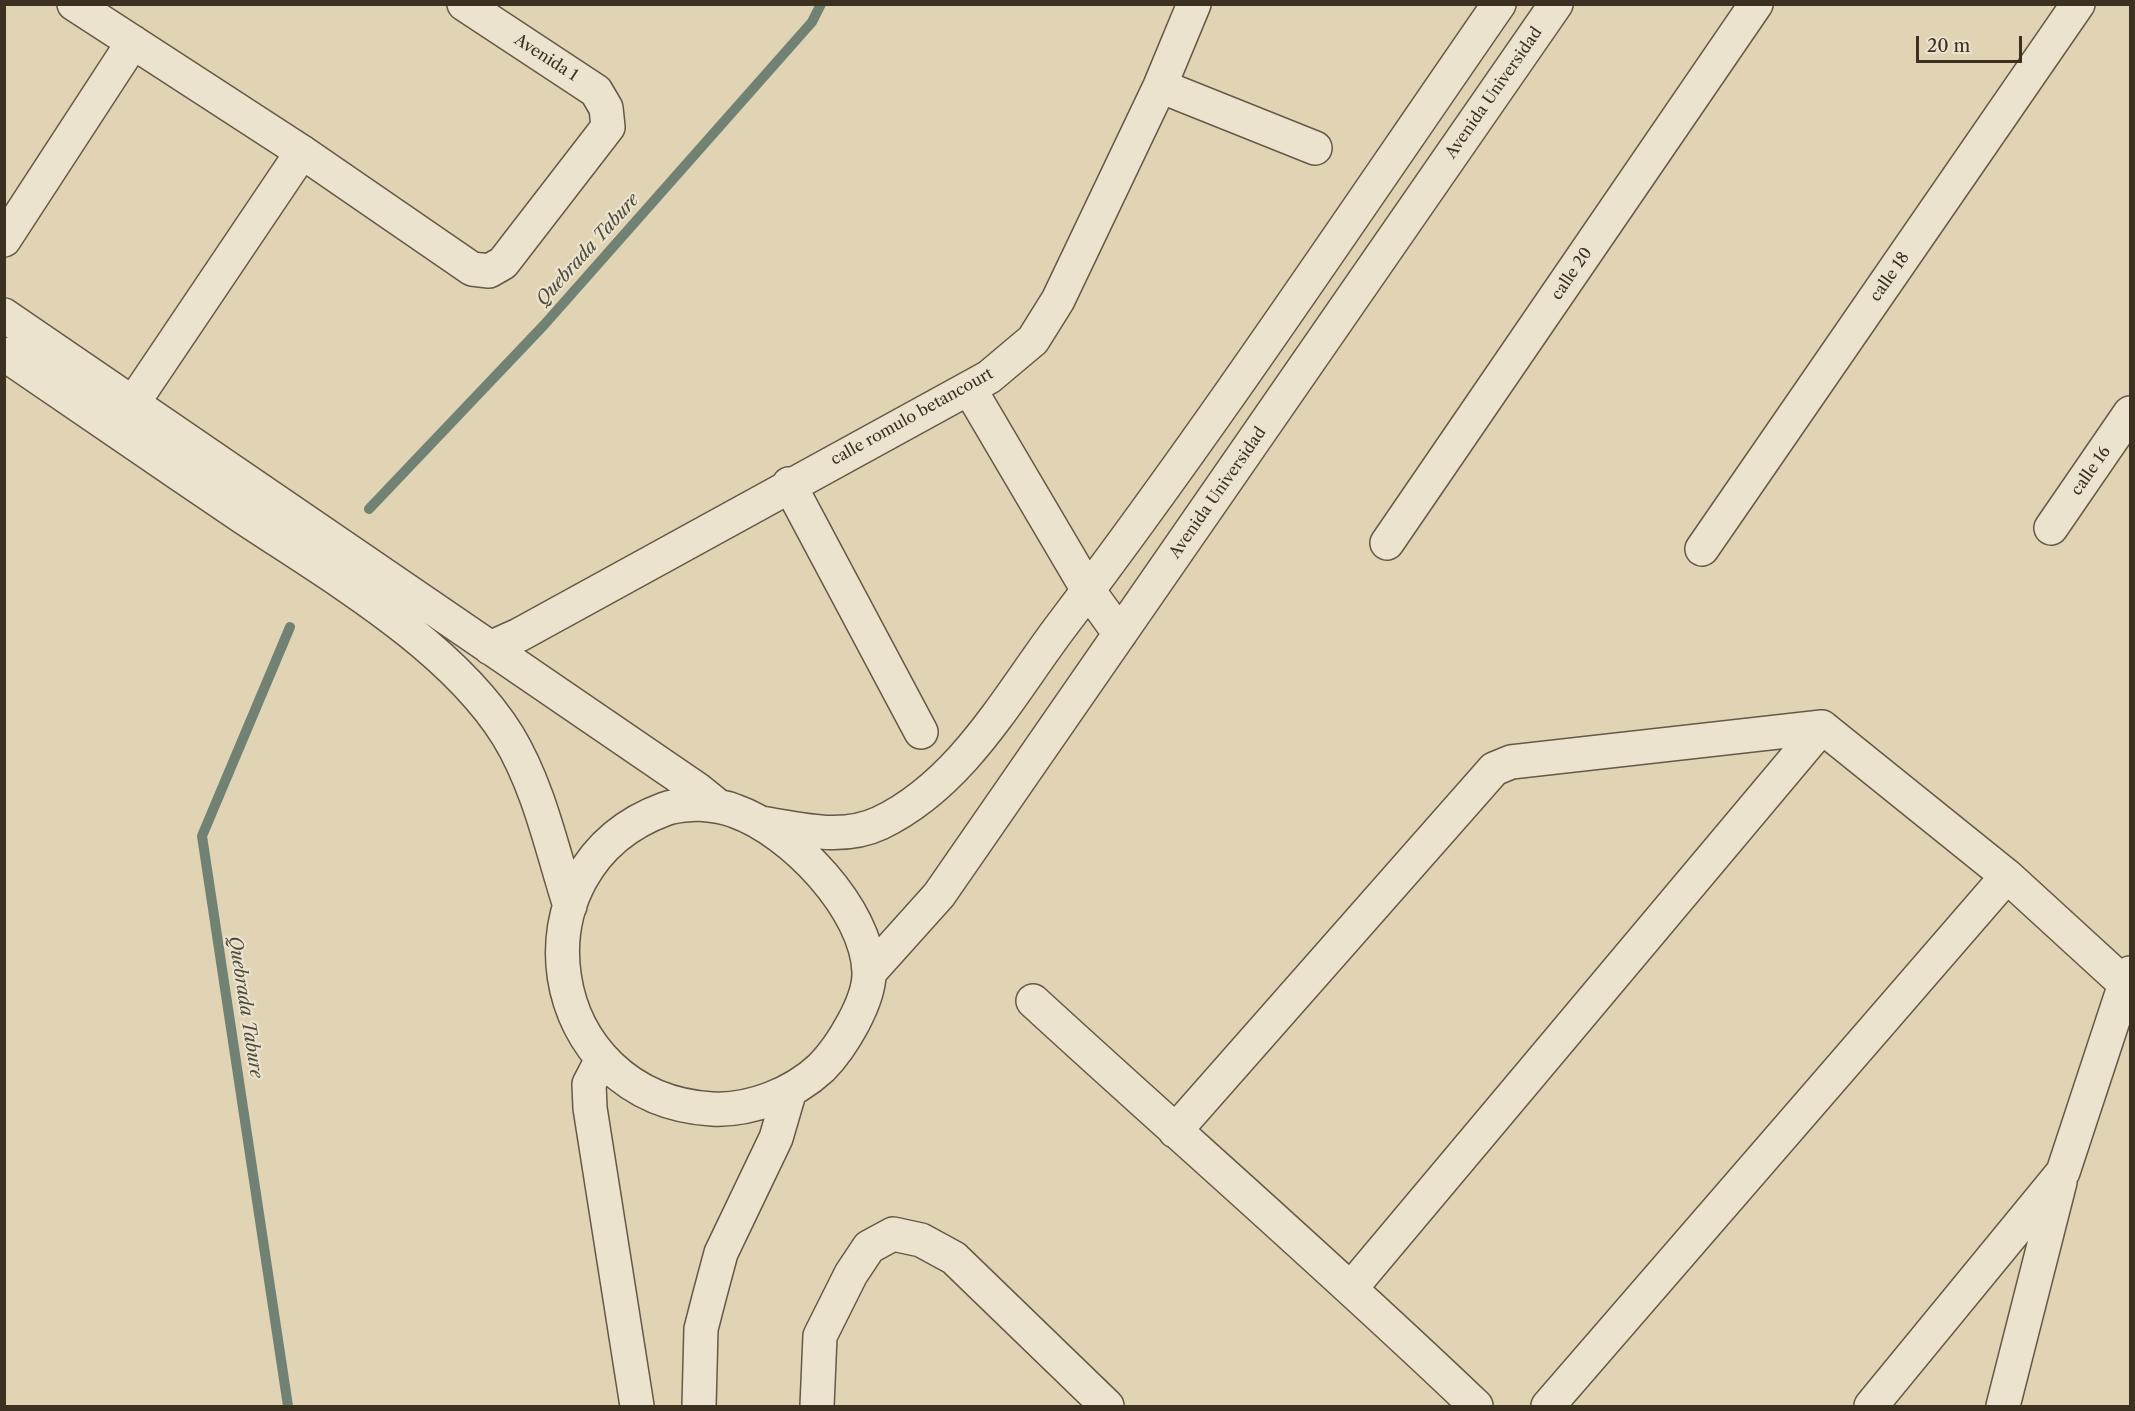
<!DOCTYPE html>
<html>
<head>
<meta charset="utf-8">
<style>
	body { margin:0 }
	#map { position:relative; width:2135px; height:1411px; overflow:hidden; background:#e0d4b4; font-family:"Libre Caslon Text",serif }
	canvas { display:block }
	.frame { position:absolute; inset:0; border:6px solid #3c3021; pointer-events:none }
	.scale { position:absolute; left:1916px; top:36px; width:106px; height:27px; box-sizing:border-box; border:3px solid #3c3021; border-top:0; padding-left:8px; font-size:18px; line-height:21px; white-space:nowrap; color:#3c3021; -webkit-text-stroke:4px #ebe3ce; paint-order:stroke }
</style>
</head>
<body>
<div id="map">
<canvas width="2135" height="1411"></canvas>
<div class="frame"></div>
<div class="scale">20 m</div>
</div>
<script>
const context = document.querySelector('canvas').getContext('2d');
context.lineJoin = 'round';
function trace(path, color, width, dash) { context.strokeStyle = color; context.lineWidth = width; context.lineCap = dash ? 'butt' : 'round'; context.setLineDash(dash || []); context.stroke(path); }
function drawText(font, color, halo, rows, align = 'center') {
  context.font = font + ' "Libre Caslon Text",serif'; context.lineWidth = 4.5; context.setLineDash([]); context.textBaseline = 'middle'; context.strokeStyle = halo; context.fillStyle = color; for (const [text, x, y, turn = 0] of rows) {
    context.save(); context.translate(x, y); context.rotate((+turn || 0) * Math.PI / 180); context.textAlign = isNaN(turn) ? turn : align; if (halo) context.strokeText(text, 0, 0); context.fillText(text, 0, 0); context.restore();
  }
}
trace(new Path2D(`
	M369,509L544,325L812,22L821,4
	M288,1406L202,836L290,627`), '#718275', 10);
const minor = new Path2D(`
	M74,4L302,152L472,269L489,271L503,263L608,127L606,108L596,91L464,4
	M1160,86L1315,148
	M4,240L133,42
	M4,315L697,789L718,806
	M4,354C83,408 161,462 240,515C328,574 451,644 508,736C539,787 552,850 570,906
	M969,388L1088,590L1120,634
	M133,403L302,152
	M789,484L921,732
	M2051,528L2130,413
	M1387,543L1756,4
	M1702,549L2078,4
	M490,648L519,635L969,388L989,377L1033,340L1058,300L1160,86L1194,4
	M698,804C710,805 723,806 735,811C792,831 867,909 869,972C870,1001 841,1048 821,1068C793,1094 750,1111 712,1109C540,1099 506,867 665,809C675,805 687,805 698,804Z
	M761,823C800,829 842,841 880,823C963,783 1009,695 1062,625C1215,423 1355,212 1499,4
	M869,973L939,895L1556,4
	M1033,1001C1181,1137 1332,1268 1476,1406
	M602,1059L589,1084L590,1108L637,1406
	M1175,1131L1494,769L1511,762L1822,727L2007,876L2125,984L2130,985
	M1352,1287L1822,727
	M699,1406L701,1329L710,1294L721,1253L776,1138L790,1090
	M817,1406L820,1336L851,1274L869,1247L893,1234L921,1240L954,1258L1107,1406
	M1548,1406L2007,876
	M1871,1406L2063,1172L2125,984L2130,973
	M2003,1406L2060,1182`);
trace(minor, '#655946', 36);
trace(minor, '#ebe3ce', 33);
drawText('16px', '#3c3021', '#ebe3ce', [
	["Avenida 1",546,58,33],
	["Avenida Universidad",1494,93,-55],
	["calle 20",1572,274,-56],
	["calle 18",1890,277,-55],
	["calle romulo betancourt",912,417,-29],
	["calle 16",2091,471,-55],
	["Avenida Universidad",1218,493,-55]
]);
drawText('italic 18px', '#4e4b3d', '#ebe3ce', [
	["Quebrada Tabure",588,250,-48],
	["Quebrada Tabure",245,1007,81]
]);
</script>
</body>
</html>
